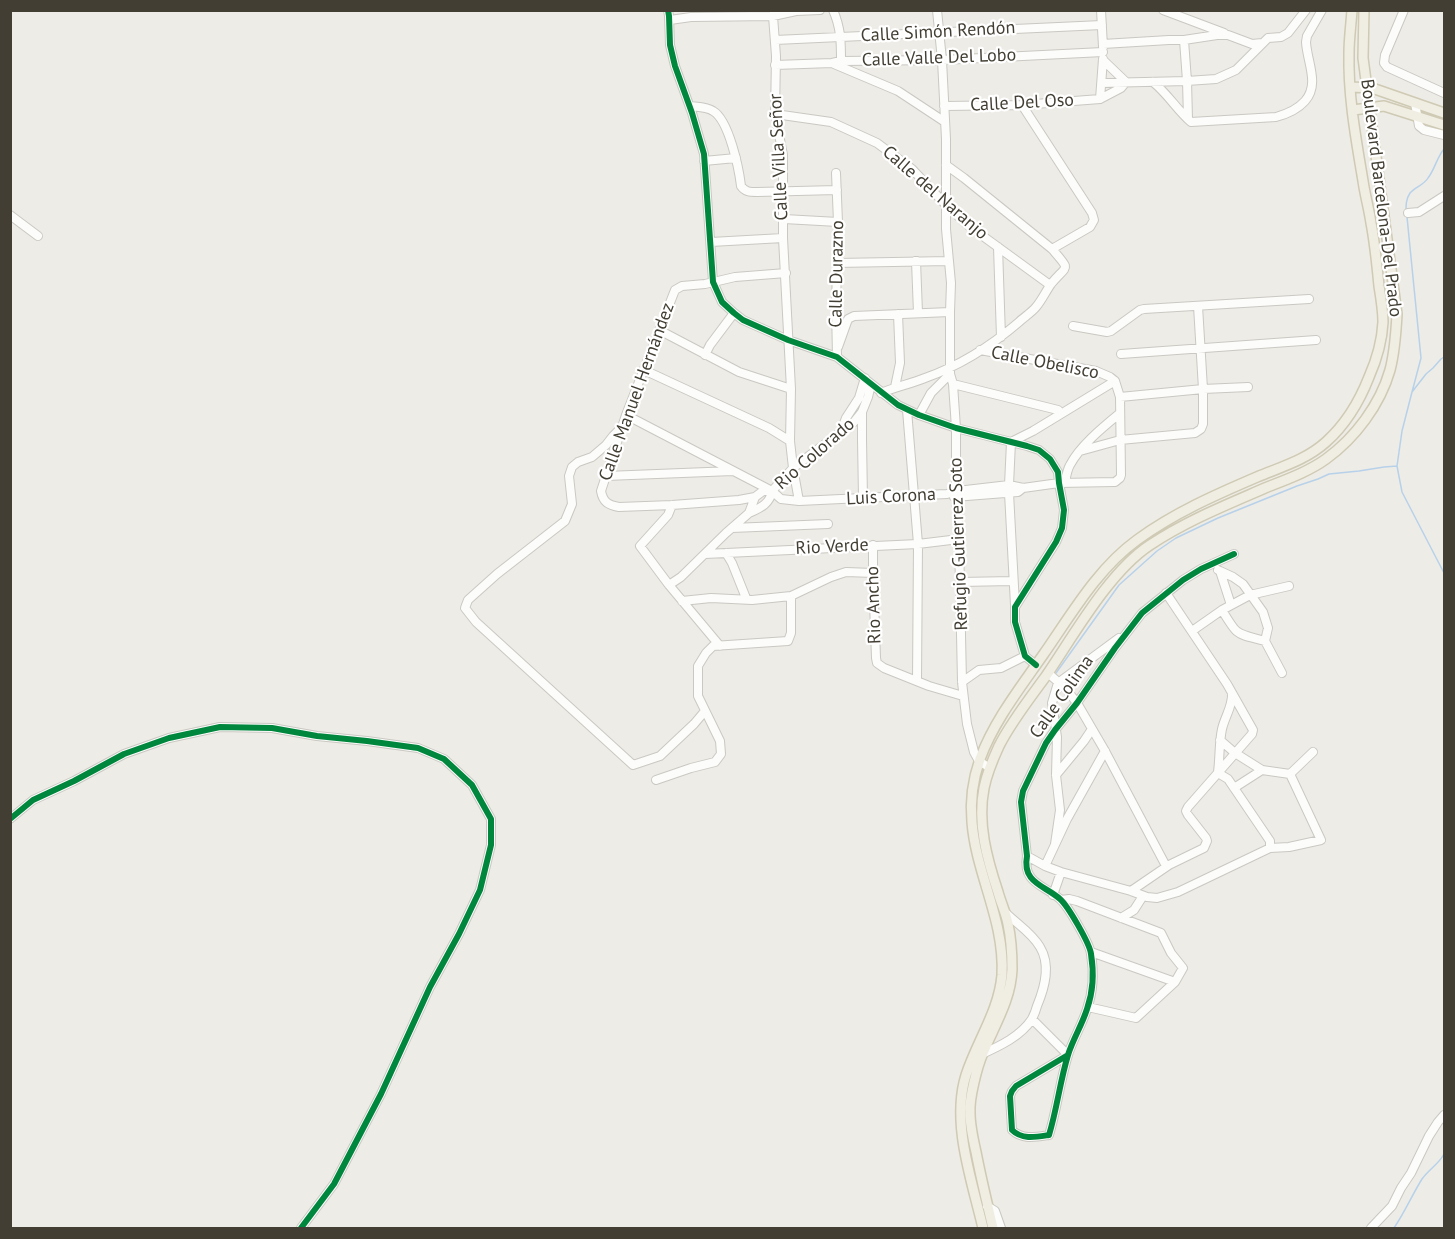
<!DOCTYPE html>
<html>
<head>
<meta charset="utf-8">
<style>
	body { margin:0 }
	#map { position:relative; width:1455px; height:1239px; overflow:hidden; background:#eeece6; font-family:"PT Sans",sans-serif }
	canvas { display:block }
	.frame { position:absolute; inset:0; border:12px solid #423e33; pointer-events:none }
</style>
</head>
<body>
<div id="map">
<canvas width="1455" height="1239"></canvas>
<div class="frame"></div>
</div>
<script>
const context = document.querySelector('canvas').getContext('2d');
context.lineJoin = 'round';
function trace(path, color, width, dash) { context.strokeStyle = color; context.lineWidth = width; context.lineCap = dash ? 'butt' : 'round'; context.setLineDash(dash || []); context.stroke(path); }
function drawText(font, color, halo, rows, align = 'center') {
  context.font = font + ' "PT Sans",sans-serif'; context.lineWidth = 4.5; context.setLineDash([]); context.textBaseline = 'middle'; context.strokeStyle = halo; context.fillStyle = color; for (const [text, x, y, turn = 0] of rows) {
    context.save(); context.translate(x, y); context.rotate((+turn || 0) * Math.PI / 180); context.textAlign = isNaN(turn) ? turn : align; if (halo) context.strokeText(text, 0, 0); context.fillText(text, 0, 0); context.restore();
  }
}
trace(new Path2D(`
	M1406,212C1406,205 1406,199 1410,193C1415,187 1424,185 1428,178C1435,169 1437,157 1444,149
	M1407,217L1421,358L1412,392
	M1444,357L1441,359L1433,368L1426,374L1412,392L1402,431L1397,466L1402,492L1444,573
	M1056,673L1119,585L1157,551L1176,538L1218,518L1297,486L1318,479L1329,474L1359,471L1384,467L1397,466
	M1394,1228C1405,1212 1412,1195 1422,1179C1429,1169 1439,1164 1444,1154`), '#b7d1ea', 1.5);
const minor = new Path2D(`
	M668,10L669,16L670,45L675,66L692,113L704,154L713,282L722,302L734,313L743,320L788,340L837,357L898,405L919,415L956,428L1027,446L1039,450L1050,459L1058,472L1059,483L1064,510L1062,528L1056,542L1015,607V622L1025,656L1036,665
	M775,10L773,16L776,56L775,114L783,155V238L791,389L790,441L793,468L799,501
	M833,10C841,28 841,42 841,61
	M937,10L942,60L946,139V229L951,283L950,312V374L953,384L956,428V498L959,539L962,682L967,724L974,752L979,761L990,768
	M1101,10L1103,47
	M1163,10L1224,33
	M1404,10L1385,55L1384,63L1387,67L1444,93
	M670,20L691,17L773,16L796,11L820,10
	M775,40L1102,25
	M1184,40L1187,81L1188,119
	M1103,44L1169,40H1184L1217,35H1228L1252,44L1262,43
	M834,64L898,91L945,122
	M775,65L832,63L841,61L942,60L1103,52
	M1153,82C1168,94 1177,110 1191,122L1276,117C1287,114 1297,110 1305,101C1320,84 1307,62 1306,42L1307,36L1322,10
	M1102,83L1187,81L1216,79L1236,70L1268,38L1281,37L1288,33L1306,10
	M1100,99L1103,59
	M1415,103L1419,126L1424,130L1444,135
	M1022,105L1092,213L1094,220L1090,227L1052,249
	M690,106C697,107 707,107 713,111C729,120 739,169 741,186C745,192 750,192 757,192L837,190
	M944,106L1022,105L1100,99L1121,88L1126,82L1103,60
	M775,114L831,122L877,143L912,169L945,204L969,226L1050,285
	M704,161L736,158
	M836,173L838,222L836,308L837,357
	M1408,213L1419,212L1444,196
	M10,215L38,236
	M784,219L838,222
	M711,242L783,238
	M998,247L1001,337
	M916,261L918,313
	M837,263L949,261
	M1073,326L1107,332L1111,331L1140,310L1144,309L1309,299
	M659,330L739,372L791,389
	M838,347L848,319L854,316L950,312
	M1121,354L1316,340
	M705,355L710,345L734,313
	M644,370L769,428L790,441
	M953,384L1058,410
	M895,387L900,363L898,314
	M881,393C895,387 910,384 925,378C959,366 991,346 1019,322C1024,317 1031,313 1036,307C1042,300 1046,291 1051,284C1067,264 1072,272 1052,249L964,178L946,165
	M1120,397L1203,389L1248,387
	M907,410L918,544L917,681
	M862,412V439L863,498
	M626,415L772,491L781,499L799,501L947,494L957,491L1009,485L1023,488L1059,483L1115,482L1120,478L1121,475L1120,397L1115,381L1110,377L1096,371L980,350
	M919,415L931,393L950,374
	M621,428L613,436L606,445L592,457L578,462L572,467L569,476L572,504L565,521L497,574L468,600L465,608L476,622L633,765L660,756L694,724L705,711
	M841,431L846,418L859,398L865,378
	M1080,451L1120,440L1195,433L1201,429L1203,424V389L1198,306
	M606,476L733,471
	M1065,483C1066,477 1067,470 1070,465C1080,446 1102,428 1119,414
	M1009,485L1011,442L1033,431L1115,381
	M1009,493L1015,605
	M755,497L739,500L672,505L619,507C608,505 603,502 601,491L626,415L675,290L682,286L705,284L735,277L786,273
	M954,497L1018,492L1023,488
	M672,505L668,515L640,546L669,585L720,646
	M749,513C760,508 770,504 772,491
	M732,528L828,524
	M873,545V573L876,658L877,663L884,668L929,686L963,696
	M726,553L732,563L746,598
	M705,554L918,544L959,539
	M1218,570L1220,571L1231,605
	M1220,571L1233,577L1243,584L1263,612L1268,628L1265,641
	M960,582L1013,581
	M669,585L681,577L726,533L749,513L755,497L763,491H772L793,468L854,422L862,412L868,397L871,384
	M682,601L711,598L752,600L791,596L831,577L846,572L873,573
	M1222,610C1238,637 1236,633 1265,641L1282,673
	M1192,631L1222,610L1250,595L1289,586
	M1048,673L1066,689L1077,703L1105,751L1166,866
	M962,682L979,670L1001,668L1025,656
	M1220,740L1235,753L1262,770L1290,774L1321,840L1289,847L1270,848
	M1218,772C1220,757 1219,743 1222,729C1225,716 1233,706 1232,693
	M1290,774L1313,752
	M1056,775L1084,741L1092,729
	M656,780L691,768L715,762L721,754L720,741L698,696V666L706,653L713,646L788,641L791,633V596
	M1234,788L1262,770
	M10,819L33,800L74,781L124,754L169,738L220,727L272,728L317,736L367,741L418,748L444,759L472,785L491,819V845L480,890L459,934L430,987L381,1094L334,1184L301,1228
	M1055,844L1060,810L1056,775L1057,737L1052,703L1058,683L1119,638
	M1027,856L1045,866L1061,872L1131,891L1147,897L1157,898L1178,892L1270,848V841L1228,779L1218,773
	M1045,866L1067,819L1105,751
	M1131,891L1169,865L1204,848L1207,841L1206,838L1188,815L1186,811L1188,807L1252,734L1253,730L1227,684L1166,593
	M1053,895L1061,872
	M1061,900L1069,899L1077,901L1161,933L1171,953L1183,968L1175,982L1136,1018L1088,1007
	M1121,918L1134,910L1143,896
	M1091,952L1175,982
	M1032,1019L1068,1055
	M982,1054C1000,1046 1021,1036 1032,1019C1034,1015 1036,1010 1037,1006C1045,987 1051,965 1040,947C1032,933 1017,924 1006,913
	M1068,1055L1016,1086L1012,1091L1010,1096L1012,1130C1022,1140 1036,1137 1049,1135C1057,1109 1060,1081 1068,1055C1073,1039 1082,1025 1087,1009C1093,992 1094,972 1091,954C1090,944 1068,906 1060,899C1044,885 1022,883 1027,856L1021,802L1023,791L1046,743L1055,730L1077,703L1115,648L1142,613L1183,580L1201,569L1234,554
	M987,1206L995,1211L1001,1228
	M1371,1228L1392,1206L1401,1188L1411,1173L1429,1136L1438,1122L1444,1115`);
const major = new Path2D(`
	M1351,87L1372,88L1444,113
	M1353,110L1384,106L1444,125
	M983,1228C972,1181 951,1123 966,1075C977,1041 999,1011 1002,975C1005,921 976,874 972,822C970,801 973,779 980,759C994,721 1020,688 1043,655C1071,615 1097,569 1137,540C1174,513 1215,495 1257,477C1281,467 1306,460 1326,442C1345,425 1360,400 1369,377C1377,359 1382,341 1383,322C1383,310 1381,298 1379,286C1377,265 1375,244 1371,223C1369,209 1365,195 1363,181C1356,139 1348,96 1349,53C1349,39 1351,25 1352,10
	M993,1228C987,1203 981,1178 976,1152C973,1139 970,1126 970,1113C969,1098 977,1067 983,1053C994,1026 1011,1000 1012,969C1012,955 1011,938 1008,924C1006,913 1001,903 998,892C987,859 977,823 984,788C987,773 993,759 999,746C1011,722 1030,698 1046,676C1074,635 1109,572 1150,545C1186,521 1226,505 1265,488C1285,480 1308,472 1326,459C1355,438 1380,405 1390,370C1395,351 1396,333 1397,314L1363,58L1364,10`);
trace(minor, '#cac8c2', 10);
trace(major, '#cfcab4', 12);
trace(minor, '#fcfcfb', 8);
trace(major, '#f0ede2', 9);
trace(new Path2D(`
	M668,10L669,16L670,45L675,66L692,113L704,154L713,282L722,302L734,313L743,320L788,340L837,357L898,405L919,415L956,428L1027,446L1039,450L1050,459L1058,472L1059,483L1064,510L1062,528L1056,542L1015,607V622L1025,656L1036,665
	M10,819L33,800L74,781L124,754L169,738L220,727L272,728L317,736L367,741L418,748L444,759L472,785L491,819V845L480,890L459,934L430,987L381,1094L334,1184L301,1228
	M1068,1055L1016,1086L1012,1091L1010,1096L1012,1130C1022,1140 1036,1137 1049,1135C1057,1109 1060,1081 1068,1055C1073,1039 1082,1025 1087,1009C1093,992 1094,972 1091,954C1090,944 1068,906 1060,899C1044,885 1022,883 1027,856L1021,802L1023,791L1046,743L1055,730L1077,703L1115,648L1142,613L1183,580L1201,569L1234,554`), '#00873e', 6);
drawText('18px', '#423e33', '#fff', [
	["Calle Simón Rendón",938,32,-3],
	["Calle Valle Del Lobo",939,58,-2],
	["Calle Del Oso",1022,103,-3],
	["Calle Villa Señor",779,157,-93],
	["Calle del Naranjo",935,193,41],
	["Boulevard Barcelona-Del Prado",1381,198,83],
	["Calle Durazno",837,274,-89],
	["Calle Obelisco",1045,363,11],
	["Calle Manuel Hernández",637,392,-70],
	["Rio Colorado",815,454,-41],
	["Luis Corona",891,497,-3],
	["Refugio Gutierrez Soto",959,544,-92],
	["Rio Verde",832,547,-3],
	["Rio Ancho",874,605,-92],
	["Calle Colima",1062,697,-55]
]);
</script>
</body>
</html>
